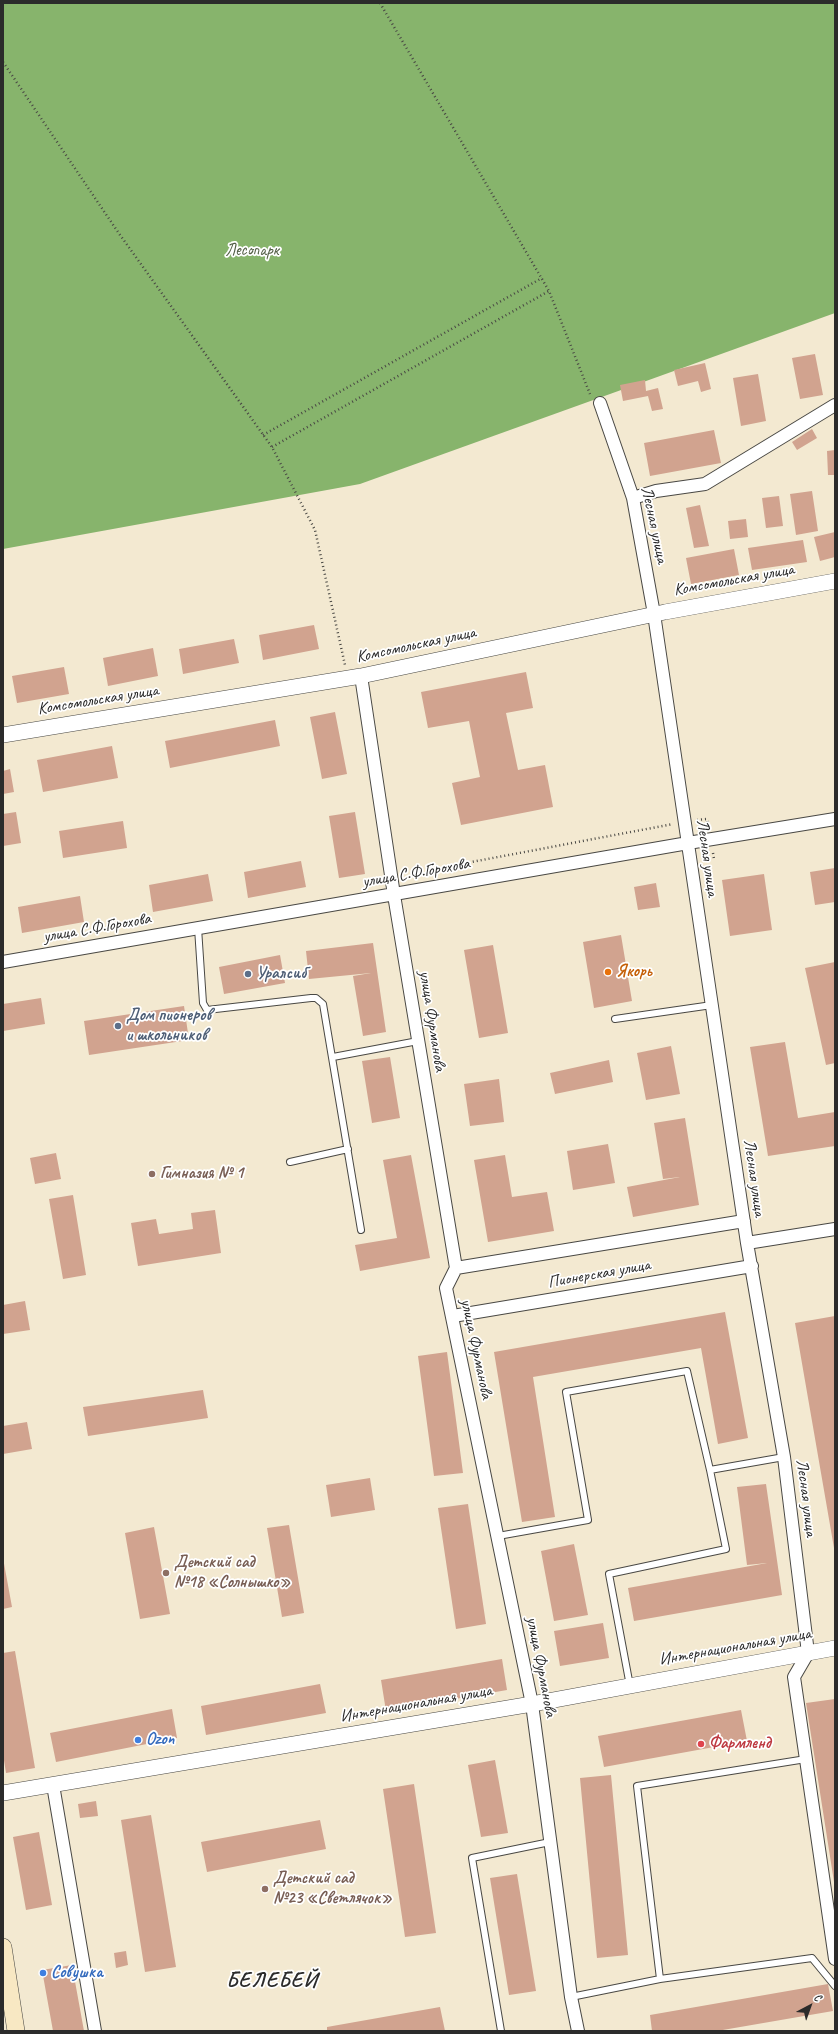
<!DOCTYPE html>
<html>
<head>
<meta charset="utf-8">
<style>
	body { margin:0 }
	#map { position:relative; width:838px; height:2034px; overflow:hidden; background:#f3e9d1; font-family:Caveat,sans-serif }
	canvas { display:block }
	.frame { position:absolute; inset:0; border:4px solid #2b2b2b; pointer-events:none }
	.north { position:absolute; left:790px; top:1986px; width:40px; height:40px; -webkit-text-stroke:3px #fff; paint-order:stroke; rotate:41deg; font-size:11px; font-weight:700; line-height:16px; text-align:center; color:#2b2b2b }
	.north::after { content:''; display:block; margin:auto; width:14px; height:18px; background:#2b2b2b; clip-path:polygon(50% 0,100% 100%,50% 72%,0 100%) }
</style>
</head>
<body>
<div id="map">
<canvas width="838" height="2034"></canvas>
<div class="frame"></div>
<div class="north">С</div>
</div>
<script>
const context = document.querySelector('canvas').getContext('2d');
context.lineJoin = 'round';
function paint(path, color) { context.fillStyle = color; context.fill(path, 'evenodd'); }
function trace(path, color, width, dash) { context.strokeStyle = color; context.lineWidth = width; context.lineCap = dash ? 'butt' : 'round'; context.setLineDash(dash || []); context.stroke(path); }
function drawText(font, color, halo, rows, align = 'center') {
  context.font = font + ' Caveat,sans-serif'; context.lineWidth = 3.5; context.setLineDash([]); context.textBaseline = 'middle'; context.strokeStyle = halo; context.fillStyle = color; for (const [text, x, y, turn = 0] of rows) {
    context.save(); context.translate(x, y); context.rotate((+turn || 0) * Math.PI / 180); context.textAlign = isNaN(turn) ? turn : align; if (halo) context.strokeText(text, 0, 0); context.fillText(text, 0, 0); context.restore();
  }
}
paint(new Path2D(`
	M3,3H835V313L360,484L3,549Z`), '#87b46c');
paint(new Path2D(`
	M815,354L823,395L800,399L792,358Z
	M705,363L711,389L701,392L698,381L678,386L674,370Z
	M758,374L766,421L741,426L733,378Z
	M645,380L646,391L658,388L663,409L652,411L648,396L623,401L620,385Z
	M812,429L817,438L797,450L792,442Z
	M714,430L721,463L650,476L644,443Z
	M835,450V475H828L827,451Z
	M812,491L818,531L796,535L790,494Z
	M779,496L783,526L766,528L762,498Z
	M700,505L709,546L694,548L686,508Z
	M746,519L748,537L730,539L728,521Z
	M835,532V557L820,561L814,537Z
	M803,540L807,562L752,570L748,548Z
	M734,549L739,575L691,584L686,558Z
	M314,625L319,649L263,660L259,635Z
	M234,639L239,663L183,674L179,649Z
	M153,648L158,676L108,686L103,658Z
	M64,667L69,694L17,703L12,676Z
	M526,672L533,708L506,713L518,770L545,765L553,807L461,825L452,783L480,777L469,721L428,728L421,692Z
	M335,712L347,774L322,779L310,717Z
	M275,720L280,746L170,768L165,741Z
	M112,746L118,778L43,792L37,760Z
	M10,769L14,792L3,794V771Z
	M16,812L21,843L3,846V814Z
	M355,812L365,874L339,878L329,816Z
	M123,821L127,848L63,858L59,831Z
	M301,861L306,887L248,898L244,872Z
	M835,868V902L815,905L810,872Z
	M208,874L213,901L153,912L149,885Z
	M764,874L772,930L730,936L722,880Z
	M656,883L660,907L638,910L634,887Z
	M80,896L84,922L22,933L18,907Z
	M621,935L632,1001L594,1008L583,942Z
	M373,943L386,1032L363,1036L353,976L371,973L309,979L306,951Z
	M493,945L508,1033L479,1038L464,950Z
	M280,955L285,983L224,994L219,967Z
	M835,962V1063L826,1065L805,968Z
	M41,998L45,1024L3,1031V1004Z
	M184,1006L189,1040L89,1055L84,1021Z
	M785,1042L798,1118L835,1112V1146L768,1156L750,1047Z
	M671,1046L680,1094L646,1100L637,1053Z
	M390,1057L400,1118L372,1123L362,1061Z
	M609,1060L613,1082L555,1094L550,1073Z
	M499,1079L504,1122L470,1126L464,1084Z
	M685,1118L699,1205L633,1217L627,1187L680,1177L663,1179L654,1123Z
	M608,1144L615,1183L573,1190L567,1151Z
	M56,1153L61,1179L35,1184L30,1158Z
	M411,1155L430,1258L360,1271L355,1245L397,1238L383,1160Z
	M505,1155L512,1197L547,1192L554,1231L488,1242L474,1160Z
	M73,1195L86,1275L63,1279L49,1199Z
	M215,1210L221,1253L138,1266L131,1223L156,1219L159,1234L193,1229L191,1213Z
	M25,1301L30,1330L3,1334V1305Z
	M725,1312L748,1438L718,1444L701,1348L533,1377L555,1517L522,1522L494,1352Z
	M835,1316V1548H834L795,1323Z
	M447,1352L463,1473L434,1476L418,1356Z
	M203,1390L208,1418L88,1436L83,1407Z
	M27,1422L32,1449L3,1454V1426Z
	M370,1478L375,1510L331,1517L326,1485Z
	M766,1484L782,1595L634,1621L628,1588L767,1563L747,1565L737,1487Z
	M468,1504L486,1624L456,1629L438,1508Z
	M289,1525L304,1613L282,1617L267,1528Z
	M154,1527L170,1614L140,1619L125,1533Z
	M574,1544L588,1615L554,1621L541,1551Z
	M3,1558L12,1607L3,1609Z
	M603,1623L609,1658L560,1666L554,1631Z
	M15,1651L35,1768L6,1773L3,1754V1653Z
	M502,1659L507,1690L386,1711L381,1680Z
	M320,1684L326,1713L206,1735L201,1706Z
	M835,1699V1882H834L806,1703Z
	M172,1709L177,1738L56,1762L50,1733Z
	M741,1710L747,1741L604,1767L598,1736Z
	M495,1760L508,1833L481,1837L468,1765Z
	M611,1775L628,1955L597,1958L580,1778Z
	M414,1784L436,1933L405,1937L383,1789Z
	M96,1801L98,1816L80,1818L78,1804Z
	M151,1815L176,1967L145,1972L121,1820Z
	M320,1820L326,1849L207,1872L201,1842Z
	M39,1832L52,1905L26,1910L13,1837Z
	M517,1874L536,1991L509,1995L490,1878Z
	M126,1951L128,1965L116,1968L114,1953Z
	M72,1965L84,2031H53L42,1970Z
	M828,1984L833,2011L717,2031H652L650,2015Z
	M440,2007L445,2031H327V2027Z`), '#d1a38f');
const service = new Path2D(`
	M198,928L203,1003L207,1010L311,998H316L323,1004L361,1230
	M615,1019L712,1005
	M333,1057L418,1041
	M290,1162L348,1149
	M498,1536L588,1520L566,1392L687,1371L710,1470L784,1457
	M630,1686L609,1574L726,1549L710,1470
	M660,1979L812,1958L835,1986
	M571,1997L660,1979L637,1786L806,1759
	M501,2031L472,1858L550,1842`);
const minor = new Path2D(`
	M600,403L633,498L654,614L747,1243L784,1457L808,1653L794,1677L835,1959
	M633,498L656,491L705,484L835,405
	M361,676L394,895L456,1268L446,1288L532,1704L571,1997L578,2031
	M3,962L688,843L835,819
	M747,1243L835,1229
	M456,1268L744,1221
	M453,1316L752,1266
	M53,1785L95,2031`);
const tertiary = new Path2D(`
	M3,735L361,676L665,612L835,581
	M3,1793L532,1704L835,1648`);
const secondary = new Path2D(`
	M3,1947L16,2031`);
trace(service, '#494844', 8);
trace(minor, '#494844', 14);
trace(tertiary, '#494844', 16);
trace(secondary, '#494844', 18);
trace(new Path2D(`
	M380,3L549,291L590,394
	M3,62L120,235L272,447L315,530L345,665
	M263,435L542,278
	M272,447L549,291
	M697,820L707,819L709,828
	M713,853L714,859
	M461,864L673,824`), '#494844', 2.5, [1, 3]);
trace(service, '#fff', 6);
trace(minor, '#fff', 12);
trace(tertiary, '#fff', 15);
trace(secondary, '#f8e8c3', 17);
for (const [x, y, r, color] of [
	[608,972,4,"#e8710a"],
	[248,974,4,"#5c6f8a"],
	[118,1026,4,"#5c6f8a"],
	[152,1174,4,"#8d6e63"],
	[166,1573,4,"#8d6e63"],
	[138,1740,4,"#3f7fe0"],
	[701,1744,4,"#e0444e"],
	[265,1889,4,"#8d6e63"],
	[43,1973,4,"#3f7fe0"]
]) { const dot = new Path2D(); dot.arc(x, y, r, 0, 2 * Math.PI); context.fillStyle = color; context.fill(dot); trace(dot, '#fff', 1.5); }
drawText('17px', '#515d44', '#fff', [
	["Лесопарк",252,251]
]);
drawText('17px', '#2b2b2b', '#fff', [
	["Лесная улица",654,525,78],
	["Комсомольская улица",734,580,-10],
	["Комсомольская улица",416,645,-12],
	["Комсомольская улица",98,700,-9],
	["Лесная улица",707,858,82],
	["улица С.Ф.Горохова",416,873,-10],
	["улица С.Ф.Горохова",97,928,-10],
	["улица Фурманова",432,1021,81],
	["Лесная улица",754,1178,82],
	["Пионерская улица",599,1274,-10],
	["улица Фурманова",476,1349,78],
	["Лесная улица",806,1498,83],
	["Интернациональная улица",735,1647,-10],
	["улица Фурманова",541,1667,79],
	["Интернациональная улица",416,1704,-10]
]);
drawText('bold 17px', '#c56008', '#fff', [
	["Якорь",616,972]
], 'left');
drawText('bold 17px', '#4e5e75', '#fff', [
	["Уралсиб",256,974],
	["Дом пионеров",126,1016],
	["и школьников",126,1036]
], 'left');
drawText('bold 17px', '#785e54', '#fff', [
	["Гимназия № 1",160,1174],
	["Детский сад",174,1563],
	["№18 «Солнышко»",174,1583],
	["Детский сад",273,1879],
	["№23 «Светлячок»",273,1899]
], 'left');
drawText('bold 17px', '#366cbe', '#fff', [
	["Ozon",146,1740],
	["Совушка",51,1973]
], 'left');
drawText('bold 17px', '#be3a42', '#fff', [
	["Фармленд",709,1744]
], 'left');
context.letterSpacing = '1px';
drawText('bold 21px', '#2b2b2b', '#fff', [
	["БЕЛЕБЕЙ",272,1980]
]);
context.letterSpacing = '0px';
</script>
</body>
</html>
